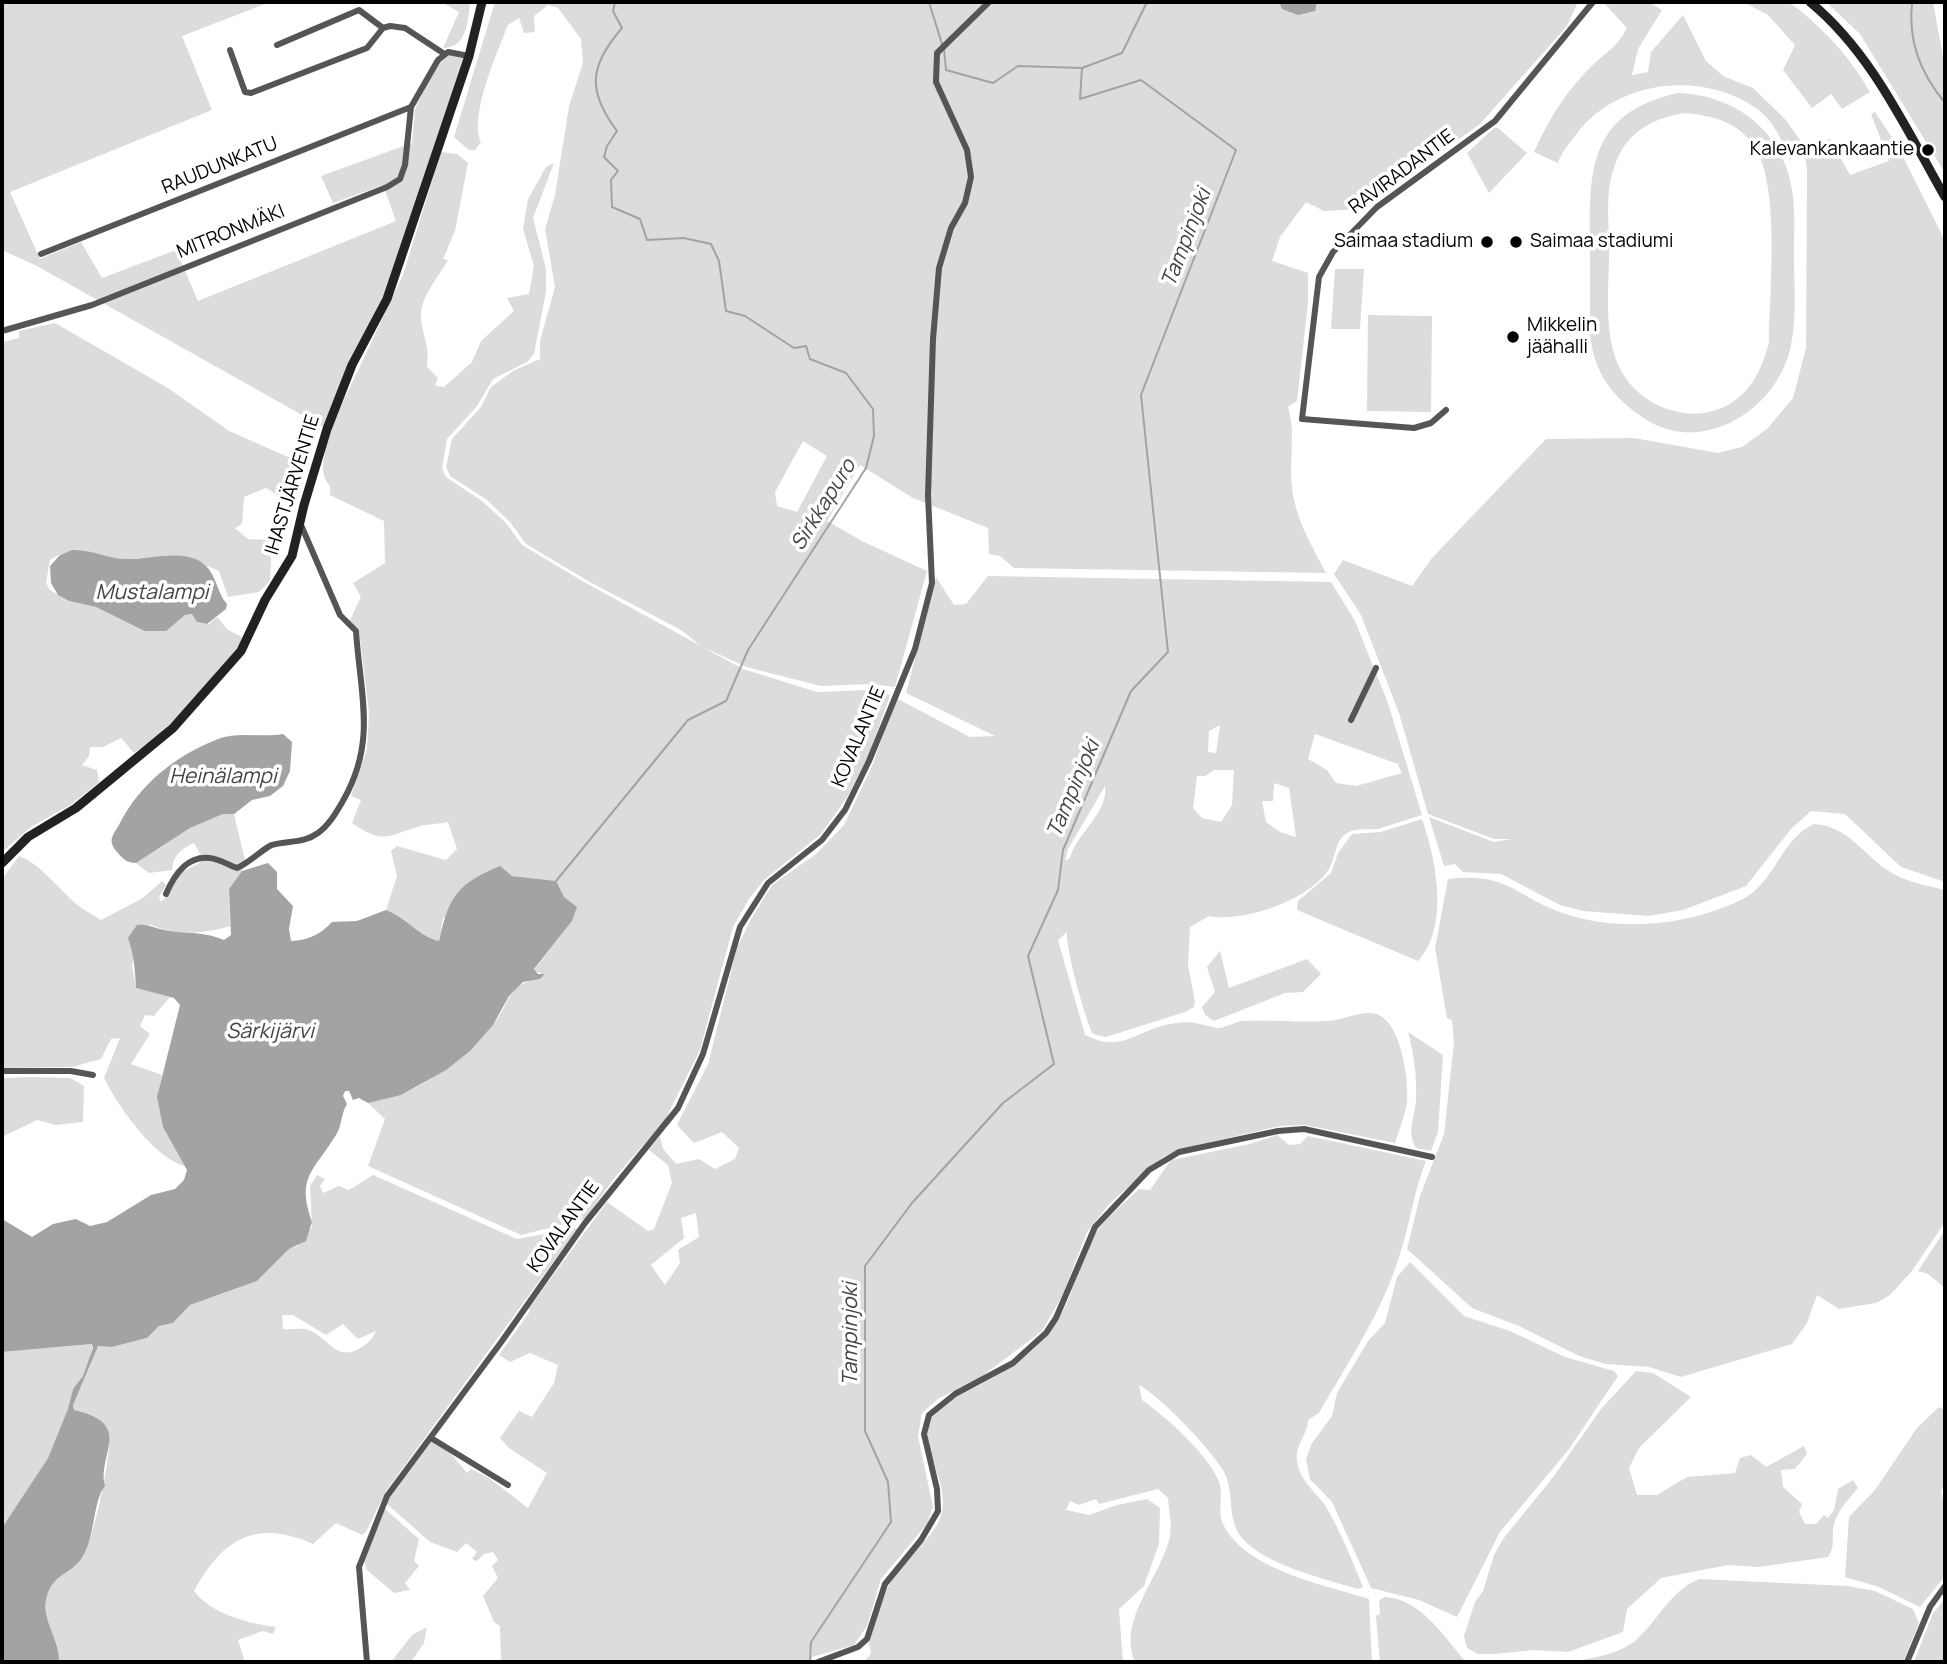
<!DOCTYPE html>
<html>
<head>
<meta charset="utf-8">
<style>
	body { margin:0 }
	#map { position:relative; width:1947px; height:1664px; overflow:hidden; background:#fff; font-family:Manrope,sans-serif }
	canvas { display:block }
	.frame { position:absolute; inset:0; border:4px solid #000; pointer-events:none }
</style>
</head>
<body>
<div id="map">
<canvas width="1947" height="1664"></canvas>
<div class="frame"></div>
</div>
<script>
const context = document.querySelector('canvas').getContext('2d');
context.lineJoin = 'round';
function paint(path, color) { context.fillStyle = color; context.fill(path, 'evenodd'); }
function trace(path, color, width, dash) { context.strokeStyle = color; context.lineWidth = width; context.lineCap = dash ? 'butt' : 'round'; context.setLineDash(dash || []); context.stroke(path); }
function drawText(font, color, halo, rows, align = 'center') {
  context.font = font + ' Manrope,sans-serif'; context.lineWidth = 7; context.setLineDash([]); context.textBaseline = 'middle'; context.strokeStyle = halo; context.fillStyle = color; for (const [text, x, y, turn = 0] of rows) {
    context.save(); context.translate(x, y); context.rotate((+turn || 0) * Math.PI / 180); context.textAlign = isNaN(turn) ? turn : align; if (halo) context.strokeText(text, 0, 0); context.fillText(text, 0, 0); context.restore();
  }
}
paint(new Path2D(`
	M2,2H270L182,36L212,110L10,192L40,259L81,242L102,278L176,250L198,301L396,221L383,185L333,203L321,176L412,143L415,109L438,60L443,53L469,56L387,299L327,429L37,266L2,250Z
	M441,2H470C468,21 467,48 443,48L459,12Z
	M495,2H1578L1567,26L1480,124L1362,209L1324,211L1306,202L1280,237L1272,261L1308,273V303L1297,401L1288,407C1296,433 1289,459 1292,487C1295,518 1312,546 1326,573L1014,568L1000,556L989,554L988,528L913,498L860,465L827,521L864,542L927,571L895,687L872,684L821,686L746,667L701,646L681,630L588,581L526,544L510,522L487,500L450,476L446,467L452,439L481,407L491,387L513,371L540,359V341L555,287L545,229L555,195L569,106L583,63L581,39L558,8L548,5L534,16L535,32L524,33L519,18L508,25C497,53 469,116 481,142L475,150H469L454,137ZM803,441L827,456L797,512L777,506L775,492Z
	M1603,2H1649L1662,10L1638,49L1632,75L1648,72L1651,52L1683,15L1706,61L1723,76L1753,88L1785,119L1800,140L1790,161C1783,142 1774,121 1756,108C1700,69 1614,81 1575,136C1568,145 1561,153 1558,163L1534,152C1549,118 1568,88 1595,63C1610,49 1617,47 1627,28Z
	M1743,2H1787L1793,5C1826,31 1849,56 1870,92L1842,109L1831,94L1812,108L1783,70L1795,45L1768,15Z
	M1826,2H1933L1945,67V173L1860,34Z
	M1678,93C1738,95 1786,134 1793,196C1795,215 1794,236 1794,255C1794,285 1797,316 1791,345C1779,408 1704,457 1645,419C1612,397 1594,373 1590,334C1590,301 1590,269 1590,236C1589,162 1594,112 1678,93ZM1684,113C1712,115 1738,122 1754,146C1781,186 1769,294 1769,343C1763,363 1756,384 1738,398C1702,428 1646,412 1623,374C1601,337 1610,284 1609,243C1609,226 1607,207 1609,190C1611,175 1616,157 1625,145C1639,125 1662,117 1684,113Z
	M1875,112L1897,145L1945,241V882L1901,867L1845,814L1811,811L1791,829L1746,886L1683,910L1649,916L1583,911L1560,905L1501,874L1463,872L1455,864L1444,866L1429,817L1494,842L1512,839H1494L1428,814L1399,713L1361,615L1334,574L1343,560L1412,586L1432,558L1546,439L1634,438L1718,453L1742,447L1767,429L1793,398L1806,348L1807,170L1804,149L1830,139L1850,175L1889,161L1871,114Z
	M1494,128H1498L1527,153L1489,193L1467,153Z
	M441,152L457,154L468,163L455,231L443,259L448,260C438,278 419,298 421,319C423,338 430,345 427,367L438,378L435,386L444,387L472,362L481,341L514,311L507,298L529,294L534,266L523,229L528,199L546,167L554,163L533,218L546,269V292L534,354L527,362L493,379L477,406L447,439L442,468L446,477L482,501L506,523L522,545L584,582L743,669L817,692L868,690L890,695L869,755L847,797L821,834L764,880L749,899L733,927L700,1050L665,1120L616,1176L585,1219L521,1235L368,1166L385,1119L368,1103C380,1098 393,1098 404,1093C438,1078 464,1054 490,1028C510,1008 505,982 540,979L544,975L534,970L572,921L556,881L511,876L443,918L439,941C418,935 409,919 386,910L397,876L391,851L397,846L446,860L457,849L448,822C439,824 429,824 420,826C387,836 384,845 352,823L361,800L351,796L367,749L369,713L359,630L349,622L361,597L353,583L385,563L384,521L330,495V486C317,471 327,458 325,440L403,275Z
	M1335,269H1364L1360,329H1331Z
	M1368,315L1432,316L1431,412L1367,411Z
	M55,323L168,388L229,431L295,460L288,479L289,502L266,488L244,497L242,524L235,528L248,539L272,540L270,581L259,592L228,597L219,571C184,555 166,555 129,559C97,563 85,538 50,560L46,583L50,590L69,601L96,607L143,631L172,624L185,615L193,614L199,623L209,624L217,617L228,630L242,637L238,649C206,686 175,726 134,753L121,738L103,747H90L89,756L82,765L97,770L99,782L72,804L31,827L2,852V342L19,338V331Z
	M988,576L1331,582L1355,621L1388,703L1422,815C1408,819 1395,824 1381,828C1371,831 1359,827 1349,832C1335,838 1336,857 1329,869C1310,900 1243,923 1209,916L1190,927L1188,965L1195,1002L1194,1007L1185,1012L1106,1037L1093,1034C1085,1019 1065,946 1067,932L1058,940L1085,1035C1122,1054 1136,1030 1170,1024C1194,1020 1195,1024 1217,1028C1225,1029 1233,1022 1242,1021C1270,1019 1299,1023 1327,1021C1343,1021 1364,1008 1379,1015C1401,1025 1409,1080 1407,1102C1405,1116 1399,1130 1395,1143L1305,1125L1280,1126L1180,1149L1163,1157L1109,1204L1087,1232L1063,1294L1042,1331L981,1377L938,1399L922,1413L918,1436L933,1507L927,1524L881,1579L867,1626L854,1645L812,1657L811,1662H501L500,1626L494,1622L483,1596L498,1578L492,1566L498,1560L493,1552L484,1554L477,1561L472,1559L477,1552L466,1543L457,1552L430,1542L387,1504V1499L431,1440L452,1455L467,1473L471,1469L489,1478L528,1508L547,1473L509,1448L500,1438L519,1411L532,1417L554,1383L558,1365L530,1353L510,1362L499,1355L530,1311L529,1308L607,1202L648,1231L654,1229L672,1183L668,1165L649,1150L660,1136L663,1149L676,1164L699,1159L715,1169L735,1159L739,1148L722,1132L694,1143L677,1125L708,1064L737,948L751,919L772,885L816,854L844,825L873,764L896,698L970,737L995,736L906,693L936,577L954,605L966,604ZM1220,725L1216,753L1208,752L1209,731ZM1315,734L1398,764L1402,773L1356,786L1336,783L1327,770L1308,759ZM1214,770H1234L1232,805L1221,822L1202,818L1193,808L1197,776H1205ZM1274,783L1289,788L1296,837L1280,832L1266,822L1262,801H1273ZM1105,786C1109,812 1076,834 1070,858L1065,861L1068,849ZM696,1213L699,1237L678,1250L680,1263L665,1285L651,1265L684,1238L681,1218Z
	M223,814H234L245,860L242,871L229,889L230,926C204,934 174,936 149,924L131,946L135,954L132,965L136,988L170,997L154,1016L145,1015L140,1026L150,1034L131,1064L162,1075C153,1113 167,1133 185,1166C155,1159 117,1105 104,1078L120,1038L111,1039L101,1059L72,1067L2,1068V879L19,856C39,863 57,887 73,901C81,909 92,914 101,920L143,898L162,881L166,885L159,897L161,902L169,894L176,875L200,863L201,855L194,843C181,849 173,855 172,870L149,873L136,863L190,828Z
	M1422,819C1436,859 1450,927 1418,961L1297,910L1298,901L1331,873L1338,853L1352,834L1381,832Z
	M1814,824C1848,826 1862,853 1887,870C1905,882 1925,885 1945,890V1222L1912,1271L1890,1295L1876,1303L1839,1309L1817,1295L1807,1323L1792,1344L1681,1377L1649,1367L1606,1364L1579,1356L1519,1326L1472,1308L1407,1249L1420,1196L1444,1134L1454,1042L1452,1020L1447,1018L1435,948L1448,879C1509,872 1514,896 1563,913C1620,933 1688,925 1741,900C1774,885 1781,838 1814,824Z
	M1220,951L1229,988L1307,959L1321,974L1303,992L1285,993L1214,1021L1205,1015L1202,1007L1215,992L1207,967Z
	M1408,1032L1443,1055L1438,1132L1431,1151L1416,1148C1406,1130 1415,1119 1416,1099C1417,1076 1414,1054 1408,1032Z
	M34,1077L70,1078L84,1086L83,1122L56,1125L37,1120L2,1137V1078Z
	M1277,1135L1289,1145L1300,1144L1308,1136L1426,1161C1414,1191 1410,1223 1400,1254C1383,1311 1348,1362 1319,1413L1308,1420C1308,1435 1295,1444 1297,1461C1300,1482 1315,1490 1326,1507C1341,1532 1352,1560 1363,1587L1358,1589C1325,1579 1265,1565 1242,1538C1226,1518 1235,1493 1224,1472C1211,1449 1161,1397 1139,1385L1142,1400C1165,1416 1210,1456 1219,1482C1224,1494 1217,1511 1223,1524C1245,1570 1325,1585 1369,1599L1372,1662H1135C1117,1619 1161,1578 1170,1536C1172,1525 1169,1510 1168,1498L1158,1489L1099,1504L1096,1499L1079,1505L1070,1501L1066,1510L1089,1515L1117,1505L1147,1499L1160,1508L1159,1544L1144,1586L1119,1609L1123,1662H864L871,1653L869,1643C876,1621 881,1596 894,1577C907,1556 936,1537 942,1512C950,1476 911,1441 936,1408C976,1386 1019,1369 1048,1334C1073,1305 1076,1267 1094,1236C1104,1218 1124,1204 1139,1189L1150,1190L1171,1160L1250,1144Z
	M317,1175L325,1179L320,1186L323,1193L339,1186L349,1190L373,1175L517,1239L578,1228L386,1491L366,1532L362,1535L336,1523L313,1544C256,1519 223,1538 194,1591C211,1614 250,1624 276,1627L273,1634L263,1631L238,1640L245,1662H59C60,1641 42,1621 46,1600C51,1575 73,1571 85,1551C94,1537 114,1446 108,1434C100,1419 89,1413 74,1410L73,1404L98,1345L112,1347L147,1338L159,1326L173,1323L190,1305L257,1281L289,1249L298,1246L312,1227L310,1186ZM282,1315H293L326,1335L343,1324L358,1339L376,1331C373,1338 369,1342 362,1347C335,1365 328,1334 305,1329C298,1328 290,1330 283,1329Z
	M1945,1230V1288L1928,1274L1918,1271Z
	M1410,1262L1464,1316L1510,1331L1565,1357L1614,1371L1618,1376L1569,1449L1500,1532L1457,1617L1419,1600L1371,1588L1332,1502L1310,1479L1306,1459L1312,1443L1332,1416L1337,1393L1368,1341L1385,1323L1397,1277Z
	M93,1344L90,1359L83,1376L73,1389L68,1410L48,1458L2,1529V1352Z
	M1636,1371L1653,1373L1691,1397L1639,1448L1629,1468L1637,1495H1657L1687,1477L1735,1473L1740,1458L1751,1455L1766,1467L1804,1446L1807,1454L1795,1469L1781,1470L1783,1487L1802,1504L1799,1512L1805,1524H1816L1824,1515L1828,1518L1834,1510L1838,1489L1853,1480L1858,1488C1847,1501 1835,1513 1833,1530C1832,1542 1835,1546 1828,1557L1759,1567L1728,1565L1661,1578L1627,1609L1623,1632L1568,1652L1534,1650L1495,1654H1478L1467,1648L1464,1636L1475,1602L1483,1591L1494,1555L1503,1539L1554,1476L1601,1409Z
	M1939,1407L1945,1410V1484L1941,1491L1945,1509V1576L1920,1607L1879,1587L1845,1577L1849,1517L1875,1490L1917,1428Z
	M385,1509L419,1539L414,1561L419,1566L405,1583L410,1590L394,1593L367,1570L364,1561Z
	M1699,1579L1848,1586L1875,1591L1913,1609L1919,1623L1903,1662H1571C1591,1658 1622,1654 1637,1639C1660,1618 1670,1591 1699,1579Z
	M1385,1597C1421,1599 1444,1637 1466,1662H1380L1376,1616L1380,1614L1379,1600Z
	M1945,1599V1662H1914L1933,1613Z
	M427,1627L424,1643L411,1662H391L412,1635Z`), '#dcdcdc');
paint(new Path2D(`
	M1279,2H1317L1315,11L1298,15L1282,9Z
	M72,550C91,549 108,559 126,559C149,560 187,547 206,566C217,577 217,593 227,604L226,609L207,624L197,622L192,614L185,615L166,631H144L96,607L69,601L58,595L51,583L50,566L60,555Z
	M283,734L292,742L290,771L283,786L270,796L252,800L234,814H223L190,828L136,863C127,863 123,859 118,853C105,839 115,834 121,821C142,782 177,755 218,739C238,731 262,738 283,734Z
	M268,863L277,872V889L293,906L289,929L291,941C308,940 320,935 332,922L357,921L386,910C409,919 418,936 439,941C449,896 457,884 500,866L512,876L556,881L564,897L577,907L572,921L534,969L538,974H545L540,979L523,982L509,996L493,1025L470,1051L446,1070L401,1095L368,1103L359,1098L353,1100L349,1091H345L343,1096L347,1104C341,1113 342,1126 336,1135C313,1172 296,1177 312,1222L306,1241L289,1249L257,1281L190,1305L173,1323L159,1326L147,1338L112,1347L98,1346L73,1405L74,1410C135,1424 97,1454 105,1486C93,1500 95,1537 83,1556C71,1576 52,1572 46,1600C42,1621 60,1640 59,1662H2V1528L48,1458L68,1409L73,1389L83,1376L93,1348L92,1344L2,1352V1219L32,1237L53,1224L76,1219L90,1226L107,1222L151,1195L175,1189L184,1180L187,1170L163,1127L157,1097L180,1005L174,998L136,988C135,969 134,955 128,938L137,925C147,924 151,927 160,929C183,935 201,930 224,940L231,935L229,889L242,871Z`), '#a3a3a3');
trace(new Path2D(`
	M929,2L942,44
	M1912,2C1908,42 1920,72 1945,103
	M944,49L946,70L993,83L1018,66L1082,68L1122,53L1147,2
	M556,881L688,720L726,701L748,650L866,468L874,436L873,409L846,373L810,359L806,346L794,348L745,316L726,311L719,261L711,244L684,238L647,240L640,219L612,207L611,180L618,171L604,157L607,146L617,131C587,91 589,66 622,28L613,11L615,2
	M810,1660L811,1642L891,1522L888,1482L865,1431V1266L912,1203L1003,1103L1054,1064L1028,956L1058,890L1063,850L1131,691L1168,652L1141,395L1236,150L1141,80L1080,99L1082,68`), '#a3a3a3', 2);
trace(new Path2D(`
	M277,45L359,10L383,28
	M230,50L245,92L251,93L367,48L383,28L390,26L405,28L443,53
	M41,254L411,107
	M2,331L92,305L387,187L400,179L405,165L411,107L438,60L448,52L469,56
	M1446,410L1431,423L1414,428L1302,419L1319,277L1333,252L1377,207L1495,121L1593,2
	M1351,720L1376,668
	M166,894C174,875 187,855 210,858C220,859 228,865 237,868C249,863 265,847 272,845C288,840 303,844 318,833C330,824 337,811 344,799C377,740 360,694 356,631L340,615L301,525
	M2,1071H71L93,1075
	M431,1438L508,1485
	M367,1662L359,1567L387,1496L502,1341L585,1223L678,1108L703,1054L740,927L768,883L822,840L845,810L869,761L915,649L932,583L928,495L933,339L939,268L951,228L965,203L971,177L967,150L936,82L937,53L989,2
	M818,1662L858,1647L867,1639L885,1584L921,1540L938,1511L937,1489L924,1434L929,1415L955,1394L1013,1363L1046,1333L1056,1318L1095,1227L1149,1170L1179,1152L1278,1131L1304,1129L1432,1157
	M1907,1662L1930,1607L1945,1586`), '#555', 6);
trace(new Path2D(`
	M1810,2C1872,53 1906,129 1945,197
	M2,863L28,837L76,808L173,728L241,651L265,600L292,556L304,505L327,429L352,365L387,299L469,56L482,2`), '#222', 9);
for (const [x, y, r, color] of [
	[1928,150,7,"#000"],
	[1487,242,7,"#000"],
	[1516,242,7,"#000"],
	[1513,337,7,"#000"]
]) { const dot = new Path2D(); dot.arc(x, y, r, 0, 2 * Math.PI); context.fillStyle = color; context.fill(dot); trace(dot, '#fff', 2.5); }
drawText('19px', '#000', '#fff', [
	["Kalevankankaantie",1914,150],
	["Saimaa stadium",1473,242],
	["Saimaa stadiumi",1530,242,"left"],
	["Mikkelin",1527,326,"left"],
	["jäähalli",1527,348,"left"]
], 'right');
drawText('19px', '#000', '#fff', [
	["RAUDUNKATU",220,166,-22],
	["RAVIRADANTIE",1402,172,-37],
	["MITRONMÄKI",231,232,-22],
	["IHASTJÄRVENTIE",293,485,-73],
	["KOVALANTIE",859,737,-67],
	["KOVALANTIE",564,1227,-54]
]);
drawText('italic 21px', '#444', '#fff', [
	["Tampinjoki",1187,238,-69],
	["Sirkkapuro",824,505,-58],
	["Mustalampi",152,593],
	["Heinälampi",223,777],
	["Tampinjoki",1074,789,-67],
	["Särkijärvi",270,1032],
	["Tampinjoki",851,1334,-90]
]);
</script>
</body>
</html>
